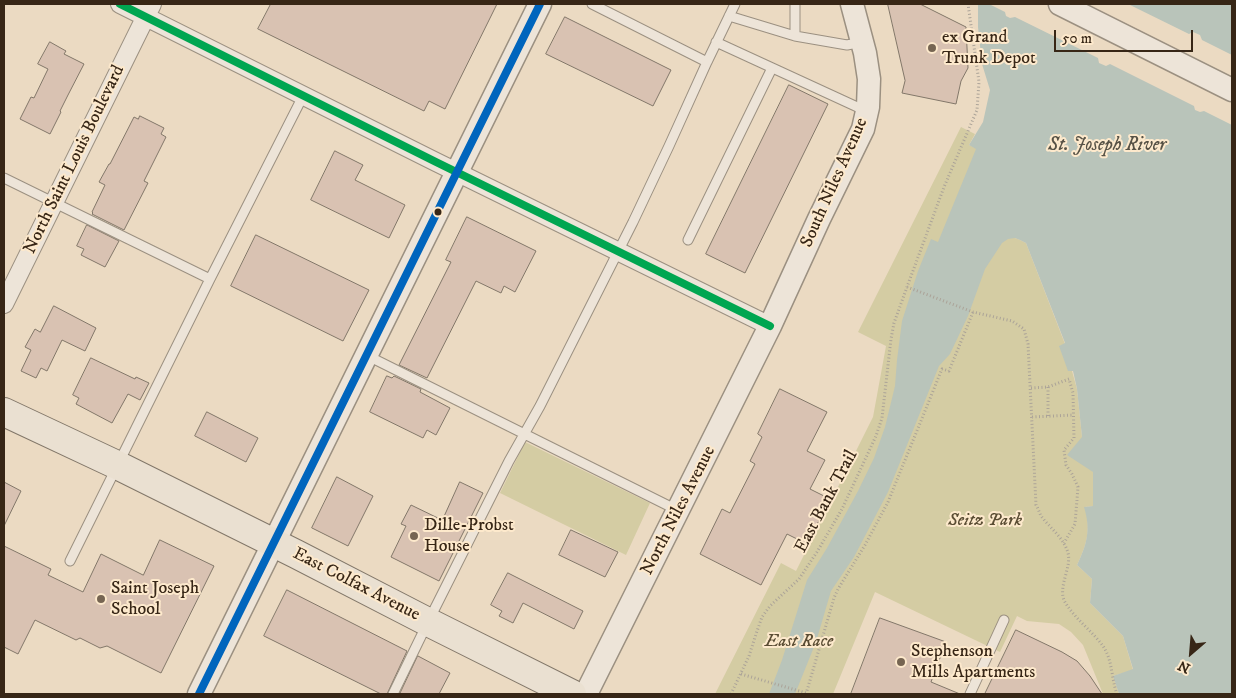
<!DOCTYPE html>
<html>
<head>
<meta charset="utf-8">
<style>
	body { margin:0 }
	#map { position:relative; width:1236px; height:698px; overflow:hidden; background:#ebdac2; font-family:"IM FELL DW Pica",serif }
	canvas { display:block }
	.frame { position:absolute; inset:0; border:5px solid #372616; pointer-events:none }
	.north { position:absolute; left:1166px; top:628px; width:50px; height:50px; -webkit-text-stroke:4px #fde9cc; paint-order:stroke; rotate:207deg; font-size:14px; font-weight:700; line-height:20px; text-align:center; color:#372616 }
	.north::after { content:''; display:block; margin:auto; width:18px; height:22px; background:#372616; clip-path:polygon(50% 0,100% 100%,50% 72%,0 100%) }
	.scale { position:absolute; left:1054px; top:30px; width:139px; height:22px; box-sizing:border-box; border:2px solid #372616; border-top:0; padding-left:6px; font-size:15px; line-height:18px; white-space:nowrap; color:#372616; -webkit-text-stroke:4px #fde9cc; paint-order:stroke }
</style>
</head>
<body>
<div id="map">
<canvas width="1236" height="698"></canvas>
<div class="frame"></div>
<div class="north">N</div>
<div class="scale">50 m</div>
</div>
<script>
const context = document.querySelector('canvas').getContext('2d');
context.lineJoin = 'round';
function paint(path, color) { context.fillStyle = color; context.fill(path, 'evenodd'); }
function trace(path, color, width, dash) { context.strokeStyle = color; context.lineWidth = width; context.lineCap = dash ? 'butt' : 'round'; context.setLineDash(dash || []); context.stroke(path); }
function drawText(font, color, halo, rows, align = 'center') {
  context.font = font + ' "IM FELL DW Pica",serif'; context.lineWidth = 4; context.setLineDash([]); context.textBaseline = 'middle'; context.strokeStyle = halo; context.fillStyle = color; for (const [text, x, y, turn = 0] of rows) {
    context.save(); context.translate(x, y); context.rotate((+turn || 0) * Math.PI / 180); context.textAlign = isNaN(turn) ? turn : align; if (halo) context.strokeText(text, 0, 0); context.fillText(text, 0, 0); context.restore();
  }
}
paint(new Path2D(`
	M961,127L975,134L969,145L976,148L1015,238L1020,240L1026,243L1065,344L1060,346L1072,371L1077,389L1082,437L1093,472V506L1085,507C1091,530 1087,544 1077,565L1092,579L1090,603L1123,636L1133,670L1113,676L1119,694H1103L1083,645L1071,632L1059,624L1027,621L1017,616L1000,652L875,592L833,694H715L781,563L796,571L873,417L886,346L858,332Z
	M525,442L650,503L626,555L500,493Z`), '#d4cca3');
paint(new Path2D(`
	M978,4H1232V694H1119L1113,676L1133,669L1123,636L1090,603L1092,579L1077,565C1087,544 1091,530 1084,507L1093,506V472L1067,455L1082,437L1077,389L1073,371H1068L1059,346L1065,343L1026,243L1020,240L1015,238L1008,239L1002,243L985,269L968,316L950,354L939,366L888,492L854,557L831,591L816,642L795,694H769L782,660L807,580L827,548L858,491L874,458L885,427L895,386L897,360L902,321L918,271L931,239L938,242L976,149L969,145L983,122L990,90L982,64L978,27Z`), '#b9c4ba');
paint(new Path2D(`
	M989,4H1128L1189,34L1193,32L1200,35L1202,40L1232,55V125L1204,111L1200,112L1195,110L1194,106L1110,64L1106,66L1099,63L1098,58L1015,17L1010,18L1006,16L1005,12Z`), '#ebdac2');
const building = new Path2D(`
	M271,4H497L445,109L429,101L424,111L258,29Z
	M888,4H920L966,27L968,68L961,81L956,104L902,93L905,81Z
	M565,17L671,70L653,106L546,54Z
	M50,42L66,51L64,54L84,64L68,95L60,111L61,112L50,134L20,119L31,97L34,98L48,69L38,64Z
	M789,85L828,104L745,273L706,254Z
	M140,116L164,128L161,134L166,137L144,181L148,183L124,230L92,214L93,213L92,212L105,185L99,182L109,164H110L134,117L138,119Z
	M335,151L363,165L355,180L405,205L389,238L311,200Z
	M467,217L536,251L515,292L504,286L501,293L476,281L427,378L399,365L451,262L446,260Z
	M87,225L119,241L105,267L81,255L84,249L77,246Z
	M256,235L369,290L343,341L231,286Z
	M54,306L96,328L85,351L62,340L47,371L41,368L36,378L21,371L31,350L25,347L35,329L40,332Z
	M91,358L135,379L136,377L149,383L140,400L128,394L112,423L76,404L79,398L73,395Z
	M387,376L392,378L394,376L421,389L420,392L450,408L436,435L427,430L423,438L370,412Z
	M780,389L827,412L807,451L825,460L810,489L830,499L807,544L787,534L761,585L700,554L722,509L730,513L755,464L750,461L762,437L758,434Z
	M207,412L258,438L246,462L195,436Z
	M337,477L373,496L348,546L312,528Z
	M4,482L21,491L4,526Z
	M460,482L483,493L439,581L391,557L406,526L401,524L411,505L442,520Z
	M571,530L618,552L605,577L559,555Z
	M160,540L214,566L161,673L107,646L100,648L80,638L76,640L35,620L18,654L4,647V546L51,569L48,575L83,592L101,554L143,575Z
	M508,573L583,611L574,629L523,603L513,623L499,616L502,611L491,605Z
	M287,590L407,651L387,694H381L264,636Z
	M880,618L946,642L931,682L960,694H851Z
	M1016,630L1062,652L1077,661L1090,676L1102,694H985Z
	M418,656L450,673L439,694H400Z`);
paint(building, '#d9c2b2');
trace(building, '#827769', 1);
const service = new Path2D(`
	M592,4L707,62
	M795,4V36L847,45L862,42
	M729,16L795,36
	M716,42L866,111
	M4,178L210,279
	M688,240L772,68
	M366,355L679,511
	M70,561L210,279L303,96
	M393,694L428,622L509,461L540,406L633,222L669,146L707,62L735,4
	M970,694L1004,620`);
const minor = new Path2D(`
	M120,4L436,162L770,326
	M4,304L152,4`);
const tertiary = new Path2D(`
	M1060,4L1232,90
	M199,694C312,464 427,234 540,4
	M586,694L770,326L819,219L863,129L868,107L869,79L865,53L852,4`);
const primary = new Path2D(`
	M4,412L117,465L296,554L428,622L572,694`);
trace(service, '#9b9081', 11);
trace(minor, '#9b9081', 20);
trace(tertiary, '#9b9081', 25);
trace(primary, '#827769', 30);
trace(new Path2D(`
	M907,287L973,312L1012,321L1024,329L1028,344L1036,505C1038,508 1039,512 1041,516C1050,528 1064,538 1068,553C1072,567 1057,588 1065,602C1075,619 1092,631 1103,646C1113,661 1111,678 1117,694
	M1048,387V416
	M1031,388L1048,387L1069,379L1073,393L1074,438L1064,450L1066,465L1072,474L1078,487L1075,524L1064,543
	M1032,417L1074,415
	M741,674L806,693
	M731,694L749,656L756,634L762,617L770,606L799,579L817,552L842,509L876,436L882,418L891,339L894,323L907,287L944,187L977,110L979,82L968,4
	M806,694L834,598L838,589L865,545L888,502L942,369L949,371L973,312`), '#aba398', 3, [1, 2.5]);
trace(service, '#ede4d8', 9);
trace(minor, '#ede4d8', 18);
trace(tertiary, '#ede4d8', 22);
trace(primary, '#eae0d1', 28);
trace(new Path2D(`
	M120,4L436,162L770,326`), '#00a651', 8);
trace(new Path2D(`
	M199,694C312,464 427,234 540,4`), '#0065bd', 8);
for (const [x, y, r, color] of [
	[932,48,5,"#766552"],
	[438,212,4.5,"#372616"],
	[414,536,5,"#766552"],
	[101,599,5,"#766552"],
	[901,662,5,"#766552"]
]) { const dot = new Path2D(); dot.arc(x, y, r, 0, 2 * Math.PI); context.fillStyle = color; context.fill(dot); trace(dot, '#fde9cc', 2); }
drawText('18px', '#372616', '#fde9cc', [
	["ex Grand",942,38],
	["Trunk Depot",942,59],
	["Dille-Probst",424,526],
	["House",424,547],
	["Saint Joseph",111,589],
	["School",111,610],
	["Stephenson",911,652],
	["Mills Apartments",911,673]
], 'left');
drawText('18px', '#372616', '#fde9cc', [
	["North Saint Louis Boulevard",75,160,-64],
	["South Niles Avenue",835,183,-66],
	["East Bank Trail",827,502,-62],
	["North Niles Avenue",679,511,-63],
	["East Colfax Avenue",356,585,27]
]);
drawText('italic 18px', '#5a4c33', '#fde9cc', [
	["Seitz Park",985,521],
	["East Race",799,642]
]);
drawText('italic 19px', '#575246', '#fde9cc', [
	["St. Joseph River",1107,146]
]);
</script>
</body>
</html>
